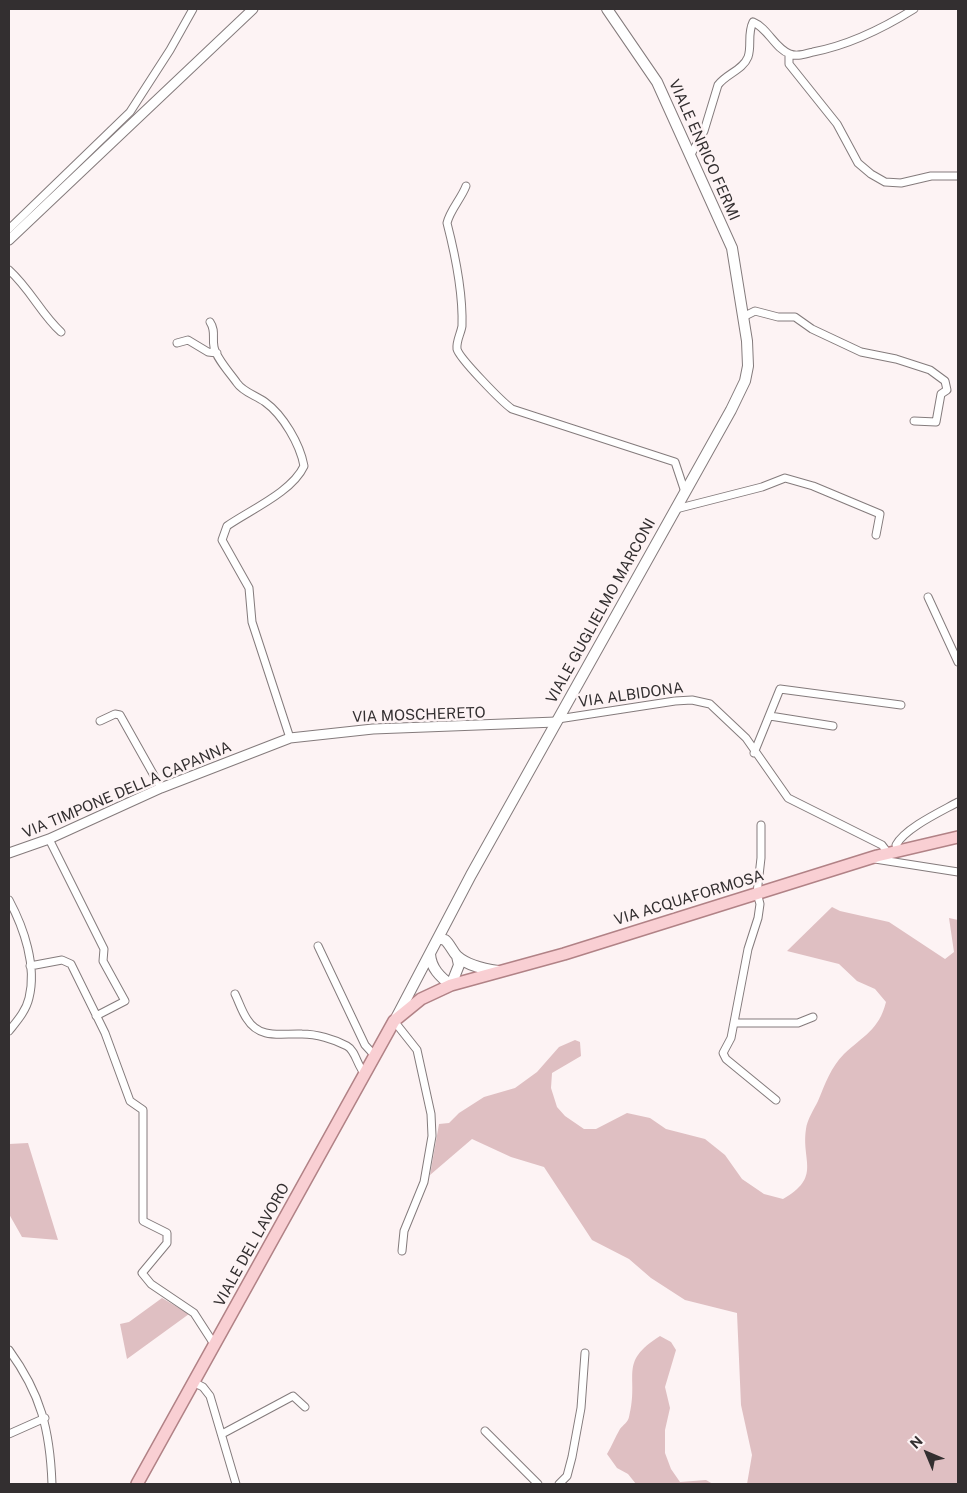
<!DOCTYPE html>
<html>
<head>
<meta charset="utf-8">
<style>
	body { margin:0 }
	#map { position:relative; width:967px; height:1493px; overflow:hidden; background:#fdf3f4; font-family:"Public Sans",sans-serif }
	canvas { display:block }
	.frame { position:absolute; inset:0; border:10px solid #332f30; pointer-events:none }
	.north { position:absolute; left:902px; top:1428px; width:50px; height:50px; -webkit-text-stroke:4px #fdf3f4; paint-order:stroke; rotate:315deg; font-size:14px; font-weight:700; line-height:20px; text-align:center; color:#332f30 }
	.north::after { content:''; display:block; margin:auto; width:18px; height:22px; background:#332f30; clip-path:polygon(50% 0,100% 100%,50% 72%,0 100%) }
</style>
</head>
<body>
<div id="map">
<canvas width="967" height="1493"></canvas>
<div class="frame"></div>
<div class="north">N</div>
</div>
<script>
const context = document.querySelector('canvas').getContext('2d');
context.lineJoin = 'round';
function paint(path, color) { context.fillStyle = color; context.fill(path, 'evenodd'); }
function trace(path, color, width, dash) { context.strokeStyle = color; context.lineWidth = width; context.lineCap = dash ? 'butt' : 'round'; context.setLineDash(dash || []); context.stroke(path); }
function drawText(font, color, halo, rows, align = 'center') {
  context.font = font + ' "Public Sans",sans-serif'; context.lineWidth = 5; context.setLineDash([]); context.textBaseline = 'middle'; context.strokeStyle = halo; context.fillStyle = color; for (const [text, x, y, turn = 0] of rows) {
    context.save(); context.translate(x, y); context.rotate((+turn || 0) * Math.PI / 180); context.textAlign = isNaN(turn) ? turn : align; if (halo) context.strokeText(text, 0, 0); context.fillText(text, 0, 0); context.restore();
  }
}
paint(new Path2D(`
	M832,907L840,911L889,922L945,959L954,952L949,918L958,920V1484H747L752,1455L741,1405L737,1313L685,1300L651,1278L629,1259L592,1240L544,1167L511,1157L472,1139L430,1175L439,1124L449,1123L459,1113L484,1097L515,1088L537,1072L559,1047L575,1040L580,1042L581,1056L552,1073L551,1088L557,1107L565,1116L584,1129H596L627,1113L650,1118L666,1129L705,1139L725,1155L742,1179L764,1194L783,1199C822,1177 801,1161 806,1129C807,1120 814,1109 818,1101C825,1084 831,1067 844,1054C863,1036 879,1030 886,1002L875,989L857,981L839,964L787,951Z
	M28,1143L58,1240L22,1237L9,1214V1144Z
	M162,1298L189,1314L127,1359L120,1324L129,1322Z
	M660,1336L671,1342L676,1350L665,1387L670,1408L665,1430V1453L671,1469L680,1482L706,1480L713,1484H636L628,1474L617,1468L607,1454C612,1446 615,1437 620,1429C623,1425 628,1422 629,1417C640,1375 617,1363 660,1336Z`), '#dfbfc2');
const minor = new Path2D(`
	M789,54V64L837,124L858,163L871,174L885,182L901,183L931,176H958
	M690,156L704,131L718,85C726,74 743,70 748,57C752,46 747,34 753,22C768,28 775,49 790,54C797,57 806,54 813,52C850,45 882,29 914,9
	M466,186C461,199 450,210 447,223C455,254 463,294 462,326C461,333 456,341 457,349C459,358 502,402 512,409L675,462L685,492
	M9,229L130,112L170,50L193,9
	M9,270C31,290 41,314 61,332
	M743,317L755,311L778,317H795L812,329L861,352L896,359L930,370L945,381L947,390L941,394L936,422L914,421
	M210,322C216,331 212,337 214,347C216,358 230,373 237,383C243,392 255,395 265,402C283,415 300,444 304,466C292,492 250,510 227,526L222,540L249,588L252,622L290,738
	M177,343L188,340L208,352L217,353
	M676,509L762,487L785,478L813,486L880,514L876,535
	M928,597L958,662
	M770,716L833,726
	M558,719L675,701L692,700L710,704L746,738L788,798L882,845L888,853
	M100,721L115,714L120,715L161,788
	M754,753L780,689L901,705
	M761,825V858L757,893L760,904L758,918L748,949L731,1038L723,1053L726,1059L776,1100
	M49,839L104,949L103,961L125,1001L96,1016
	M898,851L896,845C905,828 942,811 958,802
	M875,859L958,872
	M9,900C24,928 37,966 29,998C26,1011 17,1021 9,1031
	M318,946L365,1045L375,1056
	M30,966L62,960L71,964L105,1033L130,1101L143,1110V1221L167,1233V1243L142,1273L151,1284L194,1313L214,1344
	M235,994C239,1002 242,1012 247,1019C260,1040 282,1033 302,1034C316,1034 334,1039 347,1046C356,1051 357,1066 365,1074
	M394,1021L417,1050L431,1114L432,1136L424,1182L404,1231L402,1251
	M734,1023H798L813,1017
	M9,1350C41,1394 50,1430 52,1484
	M193,1382L203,1387L210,1396L236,1484
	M485,1431L538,1484
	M9,1434L45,1418
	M222,1434L293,1396L305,1407
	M559,1484L567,1476L572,1457L581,1408L585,1353`);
const tertiary = new Path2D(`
	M9,240L253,9
	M9,853L49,839L161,788L290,738L373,729L556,722`);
const secondary = new Path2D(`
	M438,938L445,940C450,944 452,951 457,956C468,966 484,969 498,971
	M430,954C431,968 440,977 451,985L459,965L457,956
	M395,1020L471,875L731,410L745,381L748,366L747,341L732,248L657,82L607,9`);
const primary = new Path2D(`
	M137,1484L394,1021L421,999L451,985L564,954L877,856L958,837`);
trace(minor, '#847b7c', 9);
trace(tertiary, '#847b7c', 11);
trace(secondary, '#847b7c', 12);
trace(primary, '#b18286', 14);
trace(minor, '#fff', 7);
trace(tertiary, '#fff', 9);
trace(secondary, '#fff', 10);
trace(primary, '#f9cfd3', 11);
drawText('15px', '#332f30', '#fdf3f4', [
	["VIALE ENRICO FERMI",704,150,66],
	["VIALE GUGLIELMO MARCONI",601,611,-61],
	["VIA ALBIDONA",631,695,-8],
	["VIA MOSCHERETO",419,715,-2],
	["VIA TIMPONE DELLA CAPANNA",127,790,-23],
	["VIA ACQUAFORMOSA",689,898,-17],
	["VIALE DEL LAVORO",252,1245,-61]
]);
</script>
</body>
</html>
